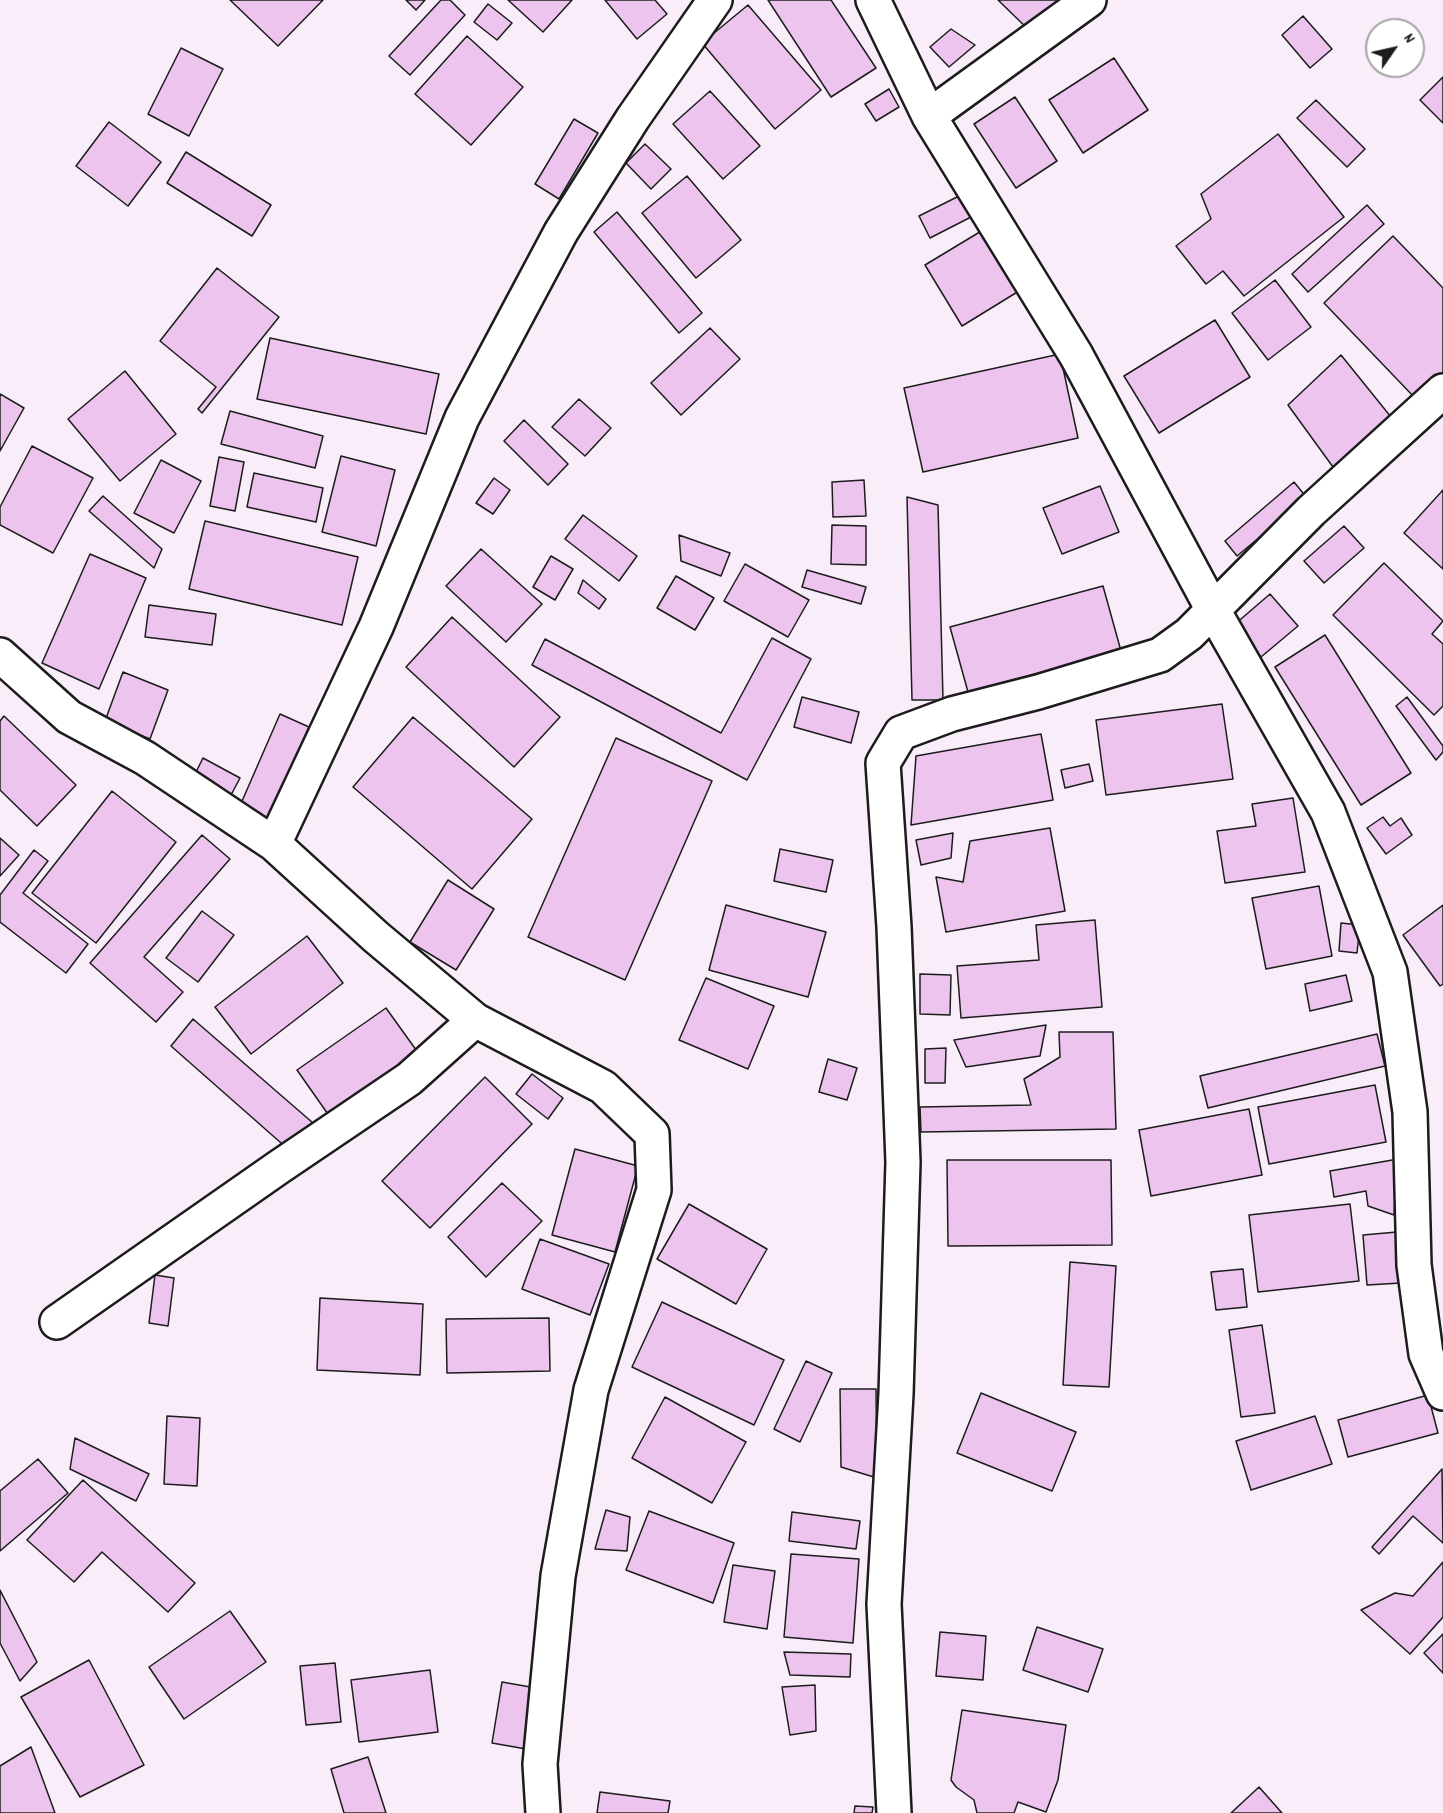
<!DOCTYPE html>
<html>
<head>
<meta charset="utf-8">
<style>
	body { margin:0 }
	#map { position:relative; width:1443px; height:1813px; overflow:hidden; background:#f9edfa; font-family:Dekko,sans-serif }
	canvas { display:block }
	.north { position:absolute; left:1365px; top:18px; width:60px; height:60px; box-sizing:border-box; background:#fff; border:2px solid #a4a4a4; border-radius:50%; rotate:56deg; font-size:16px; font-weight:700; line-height:24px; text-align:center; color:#1c1c1c }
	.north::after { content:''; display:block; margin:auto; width:21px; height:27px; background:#1c1c1c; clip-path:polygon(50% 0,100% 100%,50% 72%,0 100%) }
</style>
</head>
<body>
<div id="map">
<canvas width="1443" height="1813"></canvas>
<div class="north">N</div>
</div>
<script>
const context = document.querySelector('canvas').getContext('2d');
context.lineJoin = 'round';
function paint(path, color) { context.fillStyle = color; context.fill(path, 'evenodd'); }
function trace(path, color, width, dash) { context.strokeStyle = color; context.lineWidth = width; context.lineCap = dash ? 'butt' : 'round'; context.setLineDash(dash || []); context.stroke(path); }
const building = new Path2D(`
	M230,0H323L278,46Z
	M406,0H425L416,10Z
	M441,0H450L465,15L410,75L389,56Z
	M508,0H572L543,32Z
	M605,0H655L667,14L637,39Z
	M768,0H831L876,68L831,97Z
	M998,0H1068L1034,35Z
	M488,4L512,23L497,40L474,22Z
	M748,5L821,90L775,129L702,43Z
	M1303,16L1332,49L1310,68L1282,35Z
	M951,29L975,45L949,67L930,47Z
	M467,36L523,87L471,145L415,94Z
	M181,48L223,69L189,136L148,114Z
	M1114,58L1148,110L1083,153L1049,100Z
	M1443,77V123L1420,100Z
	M889,89L899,107L876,121L865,104Z
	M710,91L760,146L723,179L673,124Z
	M1015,97L1057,161L1016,188L974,124Z
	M1316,100L1365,149L1347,167L1297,118Z
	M574,119L598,133L559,199L535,184Z
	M109,122L161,162L128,206L76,166Z
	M1278,134L1344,217L1244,296L1223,271L1206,284L1176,246L1211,219L1201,194Z
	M645,144L671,169L651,189L626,163Z
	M186,152L271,205L252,236L167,183Z
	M687,176L741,240L696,278L642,213Z
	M961,195L973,216L930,238L919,216Z
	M1367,205L1384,224L1308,292L1292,274Z
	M617,212L702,313L679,333L594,232Z
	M983,230L1019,291L962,326L925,265Z
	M1393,236L1443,288V372L1415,398L1324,303Z
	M217,268L279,317L202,413L198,409L216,387L160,341Z
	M1275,280L1311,327L1268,360L1232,313Z
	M1215,320L1250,377L1159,433L1124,376Z
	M710,328L740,359L681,415L651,383Z
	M270,338L439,374L426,434L257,399Z
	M1060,354L1078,438L923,472L904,388Z
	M1341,355L1391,417L1333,467L1288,405Z
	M125,371L176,434L120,481L68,419Z
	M0,394L24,408L0,451Z
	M579,399L611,428L585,456L552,427Z
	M230,411L323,436L315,468L221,444Z
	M524,420L568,464L548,485L504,441Z
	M32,446L93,478L53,553L0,525V507Z
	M341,456L395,470L376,546L322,532Z
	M219,457L244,462L235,511L210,506Z
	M161,460L201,481L174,533L134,513Z
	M254,473L323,488L316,522L247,507Z
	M494,478L510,490L493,514L476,503Z
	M864,480L866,516L833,517L832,482Z
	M1294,482L1307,498L1237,556L1225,541Z
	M1100,486L1119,532L1062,554L1043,508Z
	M1443,490V569L1404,533Z
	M103,496L162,549L154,568L89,511Z
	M907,497L938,505L943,700H912Z
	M583,515L637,556L619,581L565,539Z
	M205,521L358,557L342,625L189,589Z
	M832,525L866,526V565L831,564Z
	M1344,526L1364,548L1324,583L1304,561Z
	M679,535L730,553L721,576L681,561Z
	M481,549L542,604L506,642L446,586Z
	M90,554L146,578L99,689L42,663Z
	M551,556L573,569L555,600L533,587Z
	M1384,563L1443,621L1432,634L1443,644V706L1434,715L1333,615Z
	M745,564L809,600L788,637L724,601Z
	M807,570L866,587L861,604L802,587Z
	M676,576L714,598L695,630L657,608Z
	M583,580L606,599L599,609L578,593Z
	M1103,586L1121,651L968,692L950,627Z
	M1270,594L1298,626L1261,657L1234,625Z
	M149,605L216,614L212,645L145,637Z
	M452,617L560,717L514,767L406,667Z
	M1325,635L1411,773L1361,805L1275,667Z
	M772,638L811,659L747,780L532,665L545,639L721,733Z
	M123,672L168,690L150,739L105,721Z
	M802,697L859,712L851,743L794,727Z
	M1407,697L1443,746V752L1436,760L1396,706Z
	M1222,704L1233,779L1106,795L1096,720Z
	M280,714L309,727L268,820L239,808Z
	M4,716L76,785L37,826L0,790V721Z
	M413,717L532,819L472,889L353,787Z
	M1041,734L1053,800L911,825L916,756Z
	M616,738L712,781L625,980L528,937Z
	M203,758L240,778L231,795L194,776Z
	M1089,764L1093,781L1065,788L1061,770Z
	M112,791L176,842L96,943L32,893Z
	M1293,798L1305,872L1225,883L1217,831L1256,826L1252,804Z
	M1383,817L1390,826L1401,818L1412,835L1386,854L1367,828Z
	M1050,828L1065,911L946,932L936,877L963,882L970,841Z
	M953,833L951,858L921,865L916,840Z
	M202,835L230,859L144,957L183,992L156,1022L90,963Z
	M0,838L19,855L0,876Z
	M780,849L833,860L826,892L774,881Z
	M34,850L48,861L23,893L88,944L66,973L0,922V895Z
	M448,880L494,909L456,970L410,942Z
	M1319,886L1332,956L1266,969L1252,898Z
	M726,905L826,932L808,997L709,970Z
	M1443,905V984L1440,986L1403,935Z
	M202,911L234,935L198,982L166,958Z
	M1095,920L1102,1007L961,1018L957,966L1039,960L1036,925Z
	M1341,923L1360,925L1357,953L1339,951Z
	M307,936L343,983L251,1054L215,1007Z
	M920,974L951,975L950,1015L920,1014Z
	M1346,975L1352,1001L1310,1011L1305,984Z
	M706,978L774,1006L748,1069L679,1040Z
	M386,1008L419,1054L330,1117L297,1070Z
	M193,1019L313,1123L289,1150L171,1046Z
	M1046,1025L1040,1056L966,1067L954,1040Z
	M1059,1032H1113L1116,1129L921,1132L920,1107L1031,1105L1024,1079L1060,1057Z
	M1377,1034L1385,1066L1208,1108L1200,1076Z
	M946,1048L945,1083H925V1049Z
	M828,1059L857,1068L847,1100L819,1092Z
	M532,1074L563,1098L548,1119L516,1094Z
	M485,1077L532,1124L430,1228L382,1181Z
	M1375,1085L1386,1142L1269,1164L1258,1107Z
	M1249,1109L1262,1175L1151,1196L1139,1130Z
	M575,1149L638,1166L615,1252L552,1235Z
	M1398,1159L1394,1215L1368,1206L1366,1191L1334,1197L1330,1171Z
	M947,1160H1111L1112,1245L948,1246Z
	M502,1183L542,1221L486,1277L448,1237Z
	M689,1204L767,1249L736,1304L657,1259Z
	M1350,1204L1359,1281L1258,1292L1249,1215Z
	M1397,1232L1401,1283L1367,1285L1363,1235Z
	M540,1239L609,1264L590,1315L522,1289Z
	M1070,1262L1116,1266L1109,1387L1063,1385Z
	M1243,1269L1247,1307L1216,1310L1211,1272Z
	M155,1275L174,1278L168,1326L149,1323Z
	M320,1298L423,1304L420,1375L317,1370Z
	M662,1302L784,1360L754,1425L632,1367Z
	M549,1318L550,1371L447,1373L446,1319Z
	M1262,1325L1275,1413L1241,1417L1229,1330Z
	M806,1361L832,1373L800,1442L774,1429Z
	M840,1389H876L877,1478L841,1467Z
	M981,1393L1076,1432L1052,1491L957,1453Z
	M1428,1395L1438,1433L1348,1457L1338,1420Z
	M665,1397L746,1442L712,1503L632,1458Z
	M167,1416L200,1418L197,1486L164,1484Z
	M1315,1416L1332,1464L1251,1490L1236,1441Z
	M75,1438L149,1474L136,1501L70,1469Z
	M38,1459L68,1493L0,1551V1491Z
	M1442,1469L1443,1543L1413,1516L1379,1554L1372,1547Z
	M83,1480L195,1583L168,1612L102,1552L74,1582L27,1540Z
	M606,1510L630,1517L627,1551L595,1549Z
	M649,1511L734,1543L713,1603L626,1570Z
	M792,1512L860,1521L856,1549L789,1541Z
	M791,1554L859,1559L853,1643L784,1637Z
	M1443,1562V1617L1410,1654L1361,1610L1395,1593L1413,1596Z
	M733,1565L775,1571L767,1629L724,1622Z
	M0,1590L37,1662L20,1681L0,1643Z
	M230,1611L266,1662L184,1719L149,1667Z
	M1037,1627L1103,1649L1088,1692L1023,1670Z
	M940,1632L986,1636L983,1680L936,1676Z
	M1443,1634V1673L1424,1653Z
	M784,1652L851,1654L850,1677L790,1675Z
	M89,1660L144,1765L80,1797L21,1697Z
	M335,1663L341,1722L306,1725L300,1666Z
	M430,1670L438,1732L359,1742L351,1680Z
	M502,1682L536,1688L526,1749L492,1743Z
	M815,1685L816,1731L790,1735L782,1687Z
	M962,1710L1066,1725L1058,1780L1046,1812L1018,1802L1014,1813H977L974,1800L956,1787L951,1780Z
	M31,1747L55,1813H0V1766Z
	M368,1757L386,1813H344L331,1769Z
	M1259,1787L1282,1813H1231Z
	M600,1792L670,1801L668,1813H597Z
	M855,1806L873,1807L872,1813H854Z`);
paint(building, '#ecc4ed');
trace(building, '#1c1c1c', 1.5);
const street = new Path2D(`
	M873,0L929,116L1076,355L1213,610L1328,812L1390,972L1410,1112L1414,1265L1426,1354L1443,1393
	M929,116L1089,0
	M0,655L69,717L145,758L274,844L376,937L475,1020L603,1087L652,1134L654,1190L591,1390L558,1576L540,1764L543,1813
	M274,844L376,627L462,418L561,232L633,118L715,0
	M57,1322L279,1167L409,1079L475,1020
	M894,1813L884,1604L896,1394L903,1162L894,927L883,763L901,733L952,714L1038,692L1160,655L1189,634L1311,511L1443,391`);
trace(street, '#1c1c1c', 38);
trace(street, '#fff', 33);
</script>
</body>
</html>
